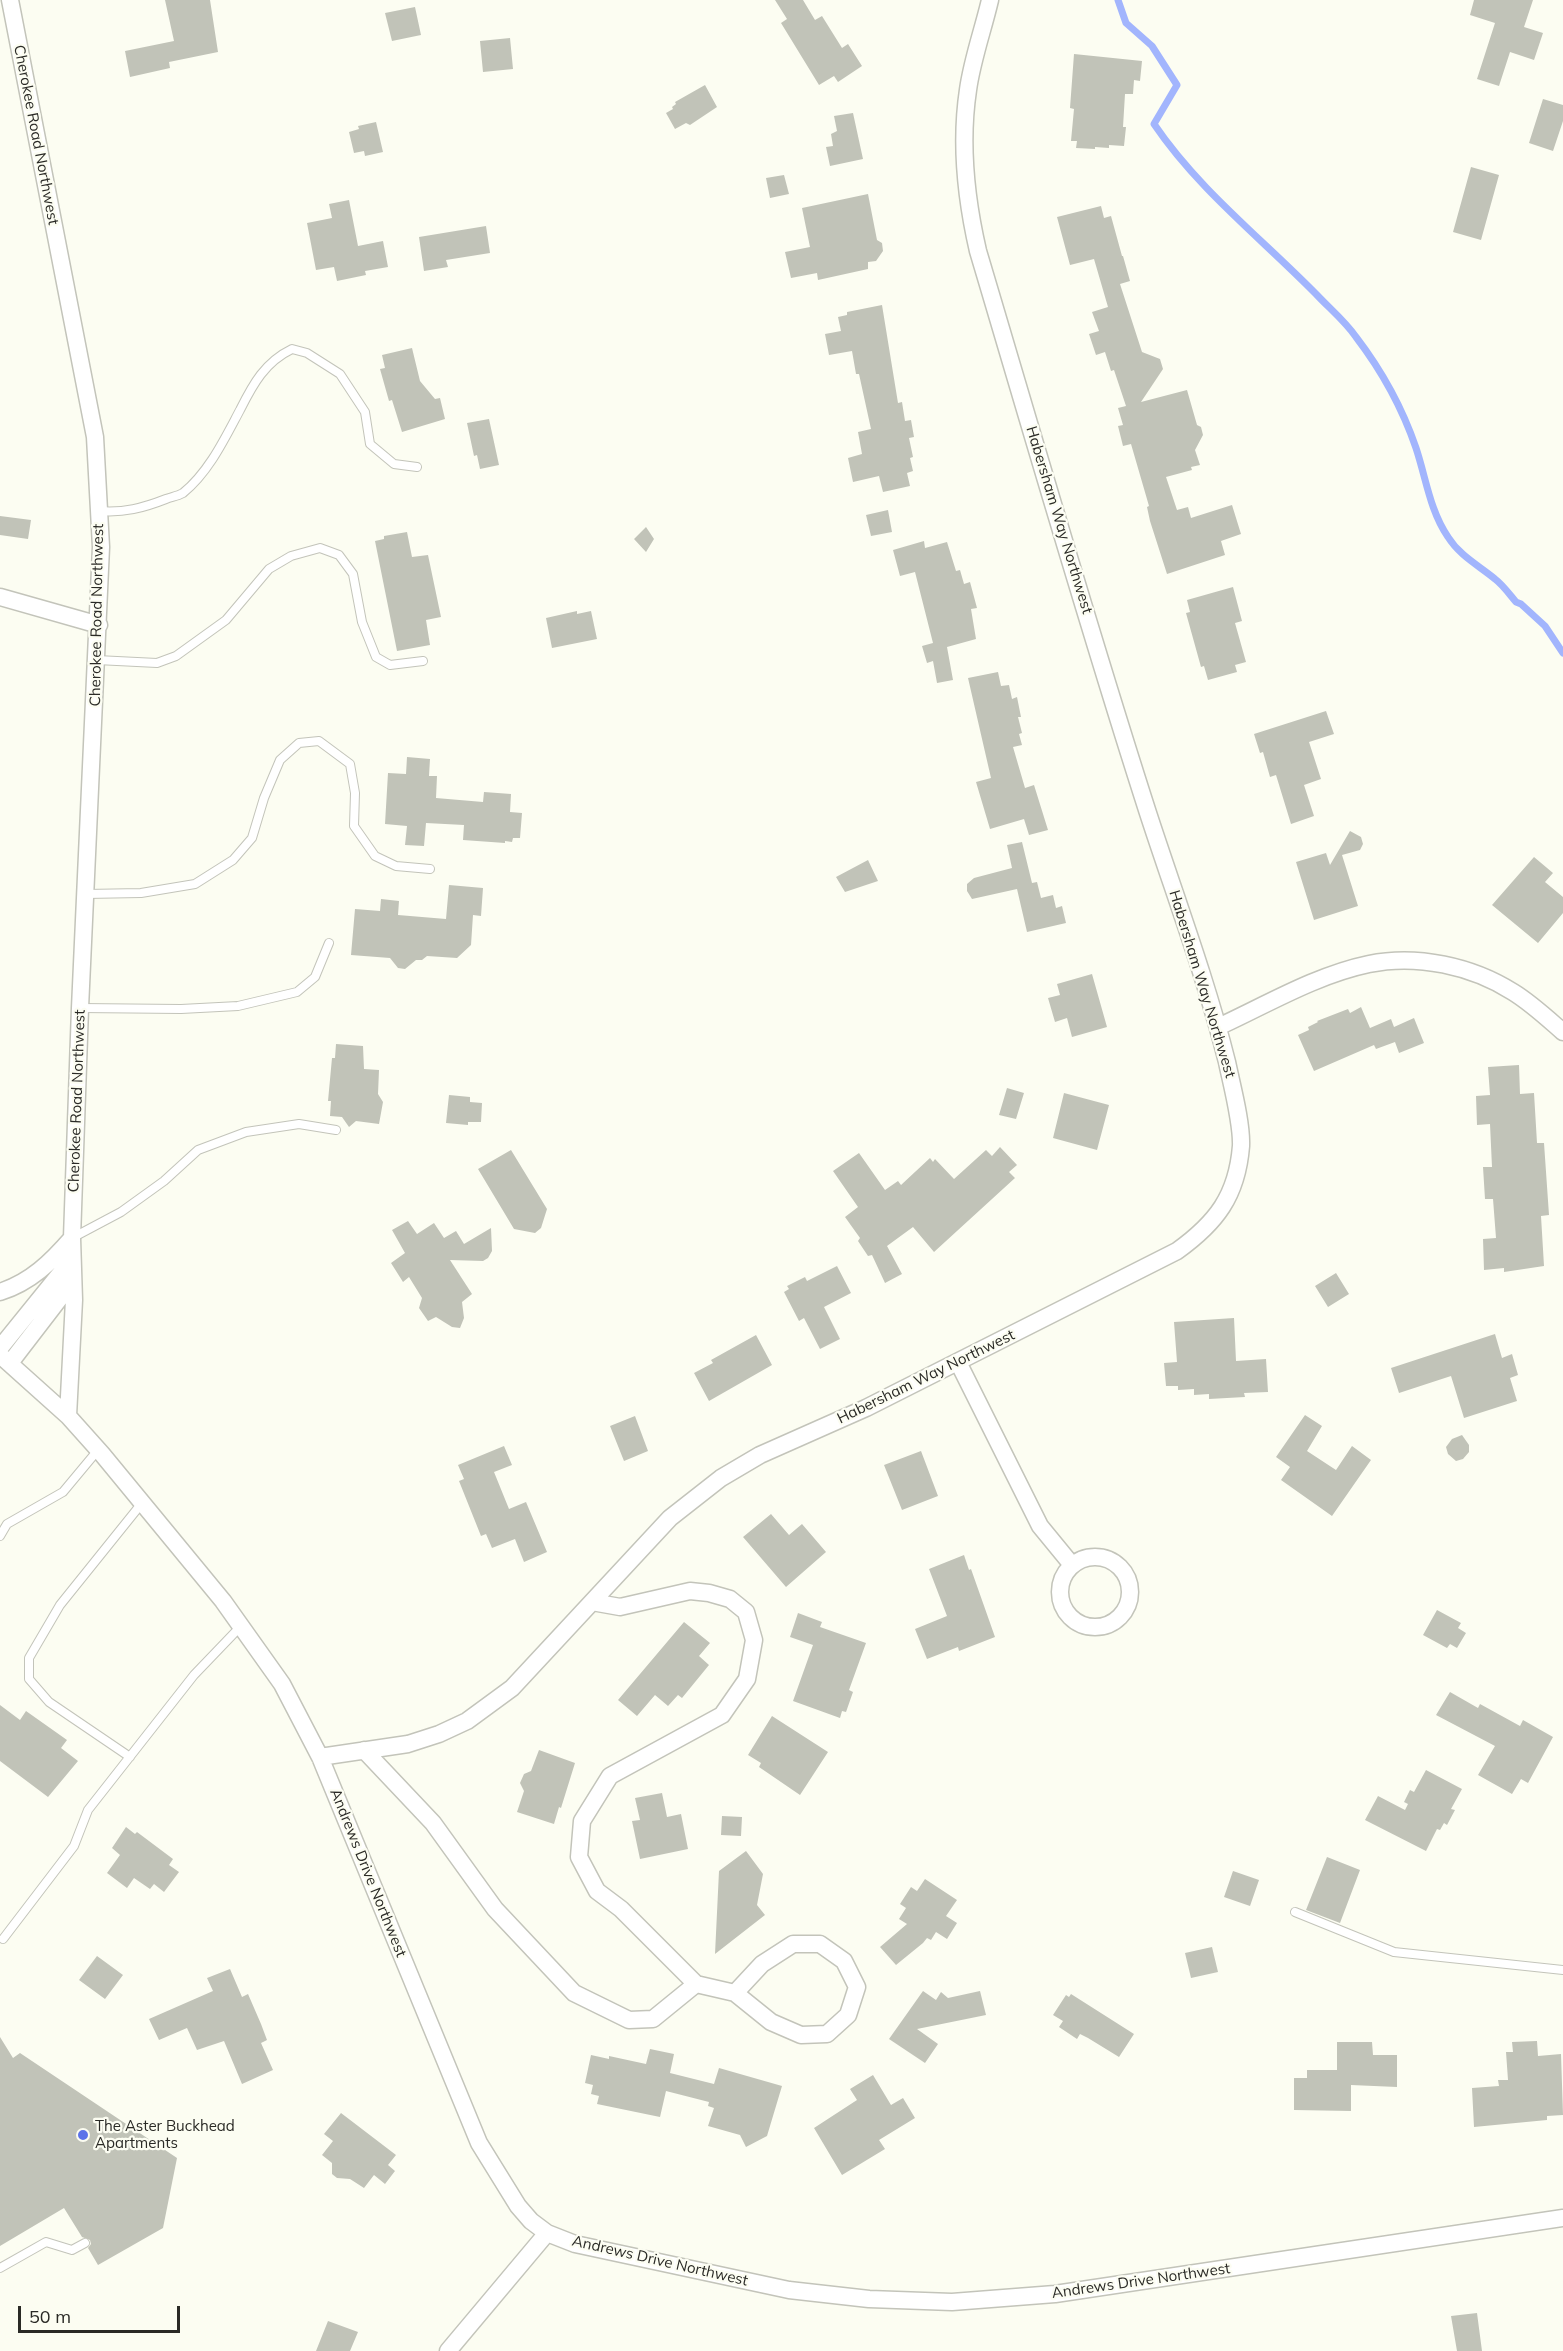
<!DOCTYPE html>
<html>
<head>
<meta charset="utf-8">
<style>
	body { margin:0 }
	#map { position:relative; width:1563px; height:2351px; overflow:hidden; background:#fcfdf2; font-family:Mulish,sans-serif }
	canvas { display:block }
	.scale { position:absolute; left:18px; top:2306px; width:162px; height:27px; box-sizing:border-box; border:3px solid #2a2a26; border-top:0; padding-left:8px; font-size:18px; line-height:21px; white-space:nowrap; color:#2a2a26; -webkit-text-stroke:4px #fcfdf2; paint-order:stroke }
</style>
</head>
<body>
<div id="map">
<canvas width="1563" height="2351"></canvas>
<div class="scale">50 m</div>
</div>
<script>
const context = document.querySelector('canvas').getContext('2d');
context.lineJoin = 'round';
function trace(path, color, width, dash) { context.strokeStyle = color; context.lineWidth = width; context.lineCap = dash ? 'butt' : 'round'; context.setLineDash(dash || []); context.stroke(path); }
function paint(path, color) { context.fillStyle = color; context.fill(path, 'evenodd'); }
function drawText(font, color, halo, rows, align = 'center') {
  context.font = font + ' Mulish,sans-serif'; context.lineWidth = 4.5; context.setLineDash([]); context.textBaseline = 'middle'; context.strokeStyle = halo; context.fillStyle = color; for (const [text, x, y, turn = 0] of rows) {
    context.save(); context.translate(x, y); context.rotate((+turn || 0) * Math.PI / 180); context.textAlign = isNaN(turn) ? turn : align; if (halo) context.strokeText(text, 0, 0); context.fillText(text, 0, 0); context.restore();
  }
}
trace(new Path2D(`
	M1118,0L1126,23L1152,46L1177,85L1154,124C1198,189 1261,238 1316,294C1329,308 1345,321 1356,337C1382,371 1402,407 1416,448C1426,478 1430,511 1448,537C1460,556 1478,565 1495,579C1503,585 1510,595 1516,602L1521,604L1545,626L1563,653`), '#a2b5fd', 7);
paint(new Path2D(`
	M165,0H210L218,52L169,62L170,68L130,77L125,51L174,41Z
	M775,0H803L815,20L822,16L842,48L848,44L862,66L838,82L834,76L819,85L781,23L787,19Z
	M1474,0H1533L1524,27L1543,33L1534,60L1510,52L1499,86L1477,79L1495,23L1470,15Z
	M415,7L421,35L392,41L385,13Z
	M510,38L513,69L483,72L480,41Z
	M1074,54L1142,61L1140,81L1134,80L1133,94H1125L1123,127H1126L1124,146L1109,145V148L1095,147V149L1076,148L1077,141H1071L1074,109L1070,108Z
	M705,85L717,107L690,125L686,123L675,129L666,113L673,109L672,107L676,104L675,102Z
	M1543,99L1563,105V121L1553,151L1529,143Z
	M853,113L863,159L830,166L826,147L833,146L831,134L837,131L834,116Z
	M376,122L383,152L365,156L364,151L354,153L349,132L359,129L358,126Z
	M1471,167L1499,175L1481,240L1453,232Z
	M784,175L789,194L770,198L766,178Z
	M868,194L877,240L882,243L883,251L876,261L868,262V269L818,280L817,273L791,278L785,252L810,247L802,208Z
	M349,200L358,246L383,241L388,267L365,271L366,275L337,281L334,267L316,270L307,223L332,218L329,204Z
	M1101,206L1104,218L1111,216L1122,256H1123L1130,281L1120,284L1142,352L1160,359L1163,369L1141,402L1187,390L1197,425L1201,427L1203,435L1195,450L1200,465L1191,467L1192,470L1166,477L1177,510L1188,507L1191,518L1232,505L1241,534L1221,541L1225,555L1167,574L1150,521L1147,507L1149,506L1131,444L1123,446L1118,426L1123,425L1118,408L1126,406L1114,370L1111,371L1105,352L1096,355L1089,334L1099,331L1092,312L1108,307L1094,259L1070,265L1057,217Z
	M486,226L490,253L446,260L448,267L424,271L419,237Z
	M882,305L898,403L902,402L905,421L911,420L914,437L909,438L913,457L910,458L913,471L907,473L910,486L883,492L879,476L853,482L848,458L862,454L858,432L871,429L859,374H856L852,351L829,355L825,334L841,331L838,317L847,315V312Z
	M412,348L420,381L435,399L440,398L445,419L402,432L392,400L389,401L380,369L385,368L382,355Z
	M489,419L499,465L480,469L477,455L474,456L467,423Z
	M888,510L892,532L871,536L866,515Z
	M0,516L31,520L28,539L0,535Z
	M646,527L654,539L646,552L634,539Z
	M407,532L412,557L428,555L441,617L426,620L430,645L397,651L375,541L384,539V536Z
	M924,541L925,548L947,542L956,571L960,570L964,584L970,582L977,608L971,609L976,639L947,647L953,680L937,683L933,661L927,663L922,646L933,643L915,572L900,576L893,550Z
	M1233,587L1242,621L1235,623L1246,662L1235,665L1237,672L1208,680L1204,666L1201,667L1186,613L1190,612L1187,600Z
	M577,611V614L591,611L597,639L552,648L546,618Z
	M998,672L1001,686L1009,685L1012,699L1017,697L1021,717H1018L1022,733L1019,734L1022,745L1013,747L1025,788L1034,785L1048,830L1029,835L1024,819L990,829L976,782L991,778L968,678Z
	M1326,711L1334,734L1309,742L1321,779L1304,785L1314,816L1291,824L1276,775L1270,777L1263,752L1260,753L1254,734Z
	M407,757L430,759L429,776H437L436,798L483,802L484,792L511,794L510,812L522,813L520,838H513L512,842L505,841V843L463,840L464,825L426,823L424,846L405,845L407,826L385,824L388,773L406,774Z
	M1350,831L1361,837L1363,844L1360,850L1342,855L1358,906L1314,920L1296,862L1326,853L1330,865Z
	M1022,842L1032,883L1037,882L1041,898L1053,895L1056,908L1062,906L1066,923L1027,932L1017,889L972,899L967,891V884L974,878L1012,868L1007,845Z
	M1534,857L1553,873L1545,882L1563,897V913L1538,943L1492,905Z
	M868,860L878,881L845,892L836,877Z
	M449,885L483,888L481,916L473,915L471,945L457,958L427,956L422,960H416L405,969L398,968L390,958L351,955L355,909L380,911L381,899L399,901L398,915L446,919Z
	M1092,974L1107,1027L1072,1037L1067,1018L1055,1022L1048,998L1060,995L1057,984Z
	M1361,1007L1370,1028L1391,1019L1394,1027L1414,1018L1424,1043L1399,1053L1395,1042L1376,1049L1374,1045L1314,1071L1298,1035L1309,1030L1308,1027L1318,1022L1317,1021L1348,1009L1350,1013Z
	M336,1044L363,1046L364,1069L379,1070L378,1094L383,1102L379,1124L356,1121L349,1127L342,1117L330,1116L331,1101H328L332,1058H335Z
	M1519,1065L1520,1094L1534,1093L1537,1143H1544L1549,1215L1541,1216L1544,1266L1504,1272V1268L1484,1270L1483,1239L1496,1238L1493,1199H1485L1483,1167H1492L1490,1124L1477,1125L1476,1096L1490,1095L1488,1067Z
	M1007,1088L1024,1093L1016,1119L999,1115Z
	M1064,1093L1109,1105L1097,1150L1053,1138Z
	M449,1095L470,1097V1102L482,1103L481,1122H468V1125L446,1123Z
	M1000,1147L1017,1165L1009,1172L1015,1178L934,1252L913,1227L887,1246L902,1274L885,1283L872,1255L868,1256L858,1241L860,1238L845,1217L858,1207L833,1171L859,1153L885,1190L898,1181L901,1185L930,1158L933,1162L935,1159L954,1179L986,1150L992,1156Z
	M511,1150L547,1209L541,1228L535,1233L514,1229L478,1169Z
	M408,1221L417,1234L434,1223L444,1238L456,1231L464,1244L491,1228L492,1251L488,1258L483,1261L450,1260L472,1294L462,1302L464,1318L460,1328L452,1327L436,1317L428,1321L419,1308L422,1298L409,1277L403,1282L391,1263L405,1253L392,1230Z
	M837,1266L851,1293L824,1307L840,1339L820,1349L804,1318L799,1321L784,1292L789,1289L787,1286L805,1277L807,1281Z
	M1336,1273L1349,1294L1328,1307L1315,1286Z
	M1234,1318L1236,1361L1266,1359L1268,1392L1244,1393L1245,1397L1209,1399V1394L1194,1395V1389L1178,1390V1386H1166L1164,1363L1177,1362L1174,1322Z
	M1495,1334L1502,1358L1512,1354L1518,1375L1510,1378L1517,1401L1464,1418L1451,1376L1399,1393L1391,1368Z
	M756,1335L772,1365L709,1401L694,1373L713,1363L711,1360Z
	M1305,1415L1322,1426L1307,1451L1336,1470L1352,1446L1371,1460L1332,1516L1281,1480L1290,1467L1276,1457Z
	M635,1416L648,1451L624,1461L610,1426Z
	M1462,1435L1469,1445V1452L1463,1459L1456,1461L1448,1454L1446,1447L1452,1439Z
	M504,1446L512,1465L494,1472L509,1509L526,1502L547,1552L524,1562L515,1539L492,1548L486,1534L481,1536L459,1481L464,1479L458,1465Z
	M921,1451L938,1496L902,1510L884,1465Z
	M771,1514L789,1535L802,1524L826,1552L786,1587L743,1537Z
	M964,1555L969,1570L971,1569L995,1637L959,1651L958,1647L927,1659L915,1629L947,1616L929,1569Z
	M1437,1610L1461,1623L1458,1628L1466,1633L1457,1648L1450,1644L1447,1648L1423,1635Z
	M798,1613L822,1622L820,1627L866,1643L849,1690L853,1692L846,1712L842,1711L840,1718L793,1701L813,1645L790,1637Z
	M684,1622L710,1643L699,1656L709,1665L682,1698L678,1695L668,1706L655,1695L637,1716L618,1700Z
	M1450,1692L1478,1708L1480,1704L1520,1726L1523,1720L1553,1737L1528,1783L1521,1779L1512,1794L1478,1775L1495,1746L1436,1715Z
	M0,1705L20,1720L26,1711L67,1740L61,1748L78,1761L48,1797L0,1761Z
	M772,1716L828,1752L800,1795L759,1767L761,1763L748,1755Z
	M539,1750L575,1763L561,1808L559,1807L554,1824L517,1812L524,1791L520,1783L524,1774L531,1771Z
	M1426,1770L1462,1789L1451,1809L1455,1810L1447,1825L1444,1823L1440,1830L1437,1829L1426,1851L1365,1820L1378,1796L1405,1810L1408,1804L1404,1802L1410,1790L1414,1792Z
	M662,1793L667,1817L681,1814L688,1849L640,1859L632,1821L640,1820L635,1798Z
	M722,1816L742,1817L741,1836L721,1835Z
	M126,1827L135,1834L137,1832L173,1859L169,1865L179,1872L164,1892L154,1884L150,1889L134,1878L127,1888L107,1873L120,1855L112,1848Z
	M746,1851L763,1874L757,1905L765,1915L715,1954L719,1871Z
	M1327,1857L1360,1870L1340,1923L1306,1910Z
	M1233,1871L1259,1880L1250,1906L1224,1897Z
	M925,1879L957,1900L946,1916L957,1923L947,1939L936,1932L931,1940L927,1938L923,1943L896,1965L880,1947L907,1924L899,1919L906,1908L900,1904L911,1887L917,1891Z
	M1212,1947L1218,1972L1191,1978L1185,1953Z
	M97,1956L123,1975L105,1999L79,1980Z
	M230,1969L242,1997L248,1994L261,2024L267,2040L261,2043L273,2070L242,2084L224,2041L197,2050L187,2028L159,2040L149,2019L213,1991L207,1978Z
	M923,1991L936,2000L941,1992L948,1998L980,1991L986,2015L917,2029L938,2044L925,2063L889,2039Z
	M1071,1994L1134,2034L1119,2057L1088,2038L1080,2034L1077,2039L1059,2027L1063,2021L1053,2015L1066,1995L1069,1997Z
	M0,2037L13,2058L20,2053L177,2158L163,2228L98,2265L88,2248L91,2244L90,2240L82,2237L64,2208L0,2246Z
	M1537,2041L1538,2056L1561,2054L1563,2115L1547,2116V2120L1474,2127L1472,2088L1499,2086L1498,2080H1508L1506,2052H1513L1512,2042Z
	M1337,2042H1372L1373,2055H1397V2087L1351,2085V2111L1294,2110V2078H1307V2070H1337Z
	M650,2049L674,2054L670,2073L714,2084L719,2068L782,2086L767,2136L746,2147L740,2135L708,2126L714,2108L708,2106L709,2102L666,2091L660,2117L597,2104L599,2096L591,2094L593,2085L585,2083L591,2055L609,2059V2056L646,2064Z
	M873,2075L891,2105L903,2098L915,2118L879,2140L885,2149L842,2175L814,2128L857,2100L850,2089Z
	M341,2113L396,2155L388,2165L395,2171L385,2184L374,2175L364,2188L350,2179L337,2178L332,2174V2163L322,2155L333,2141L324,2134Z
	M1477,2313L1482,2351H1457L1451,2316Z
	M328,2321L358,2332L350,2351H316Z`), '#c1c3b8');
const service = new Path2D(`
	M99,511C124,513 143,508 166,499C171,497 178,496 183,493C209,472 225,438 240,410C253,384 265,362 292,349L307,353L340,374L365,412L370,444L394,464L417,467
	M97,660L157,663L176,656L226,620L269,569L291,556L320,548L339,555L353,574L362,622L376,657L390,665L423,661
	M86,894L141,893L195,884L233,860L252,838L264,798L280,760L299,743L319,741L350,764L355,793L354,826L375,856L396,866L430,869
	M80,1008L181,1009L238,1006L297,992L315,977L329,943
	M72,1238L121,1212L164,1181L198,1150L246,1132L299,1124L336,1130
	M0,1536L7,1524L63,1492L98,1450
	M130,1757L49,1702L29,1679V1658L60,1605L142,1503
	M1295,1912L1394,1952L1563,1970
	M3,1939L74,1846L88,1810L194,1675L241,1626
	M0,2268L46,2242L72,2250L85,2243`);
const minor = new Path2D(`
	M10,0L95,437L101,547L80,1008L72,1238L74,1300L68,1416
	M0,597L99,625
	M1218,1027C1266,1005 1316,975 1369,964C1417,954 1472,966 1513,992C1531,1003 1547,1018 1563,1032
	M0,1292C31,1282 51,1262 72,1238
	M0,1348L72,1259
	M0,1355L68,1416L102,1454L223,1601L282,1684L320,1757L479,2143L518,2206L531,2221L547,2233L575,2244L789,2290L869,2299L952,2302L1055,2294L1563,2218
	M958,1362L1040,1526L1072,1565
	M10,1363L73,1281
	M1060 1592a35 35 0 1 1 70 0a35 35 0 1 1-70 0Z
	M592,1602L620,1607L690,1591L709,1593L730,1599L746,1612L754,1640L747,1679L722,1715L610,1776L582,1821L579,1857L597,1891L621,1909L696,1984L735,1993L762,1964L793,1944H820L844,1961L857,1987L848,2015L827,2034L801,2035L771,2022L735,1993
	M364,1750L433,1823L495,1909L574,1993L629,2020L653,2019L696,1984
	M320,1757L408,1744L439,1734L467,1721L512,1688L670,1518L721,1478L760,1455L866,1408L1177,1251C1216,1223 1237,1196 1241,1146C1242,1123 1232,1086 1227,1062C1206,978 1175,896 1148,813C1088,627 1034,439 978,251C966,199 960,143 968,90C972,60 983,30 990,0
	M448,2351L547,2233`);
trace(service, '#c3c4ba', 10);
trace(minor, '#c3c4ba', 19);
trace(service, '#fff', 8);
trace(minor, '#fff', 16);
for (const [x, y, r, color] of [
	[83,2135,6,"#5c73e9"]
]) { const dot = new Path2D(); dot.arc(x, y, r, 0, 2 * Math.PI); context.fillStyle = color; context.fill(dot); trace(dot, '#fcfdf2', 2); }
drawText('15px', '#2a2a26', '#fcfdf2', [
	["Cherokee Road Northwest",36,135,79],
	["Habersham Way Northwest",1059,520,73],
	["Cherokee Road Northwest",97,615,-89],
	["Habersham Way Northwest",1202,984,73],
	["Cherokee Road Northwest",77,1101,-88],
	["Habersham Way Northwest",926,1377,-26],
	["Andrews Drive Northwest",368,1873,68],
	["Andrews Drive Northwest",660,2261,13],
	["Andrews Drive Northwest",1141,2281,-8]
]);
drawText('15px', '#2a2a26', '#fcfdf2', [
	["The Aster Buckhead",95,2126],
	["Apartments",95,2143]
], 'left');
</script>
</body>
</html>
